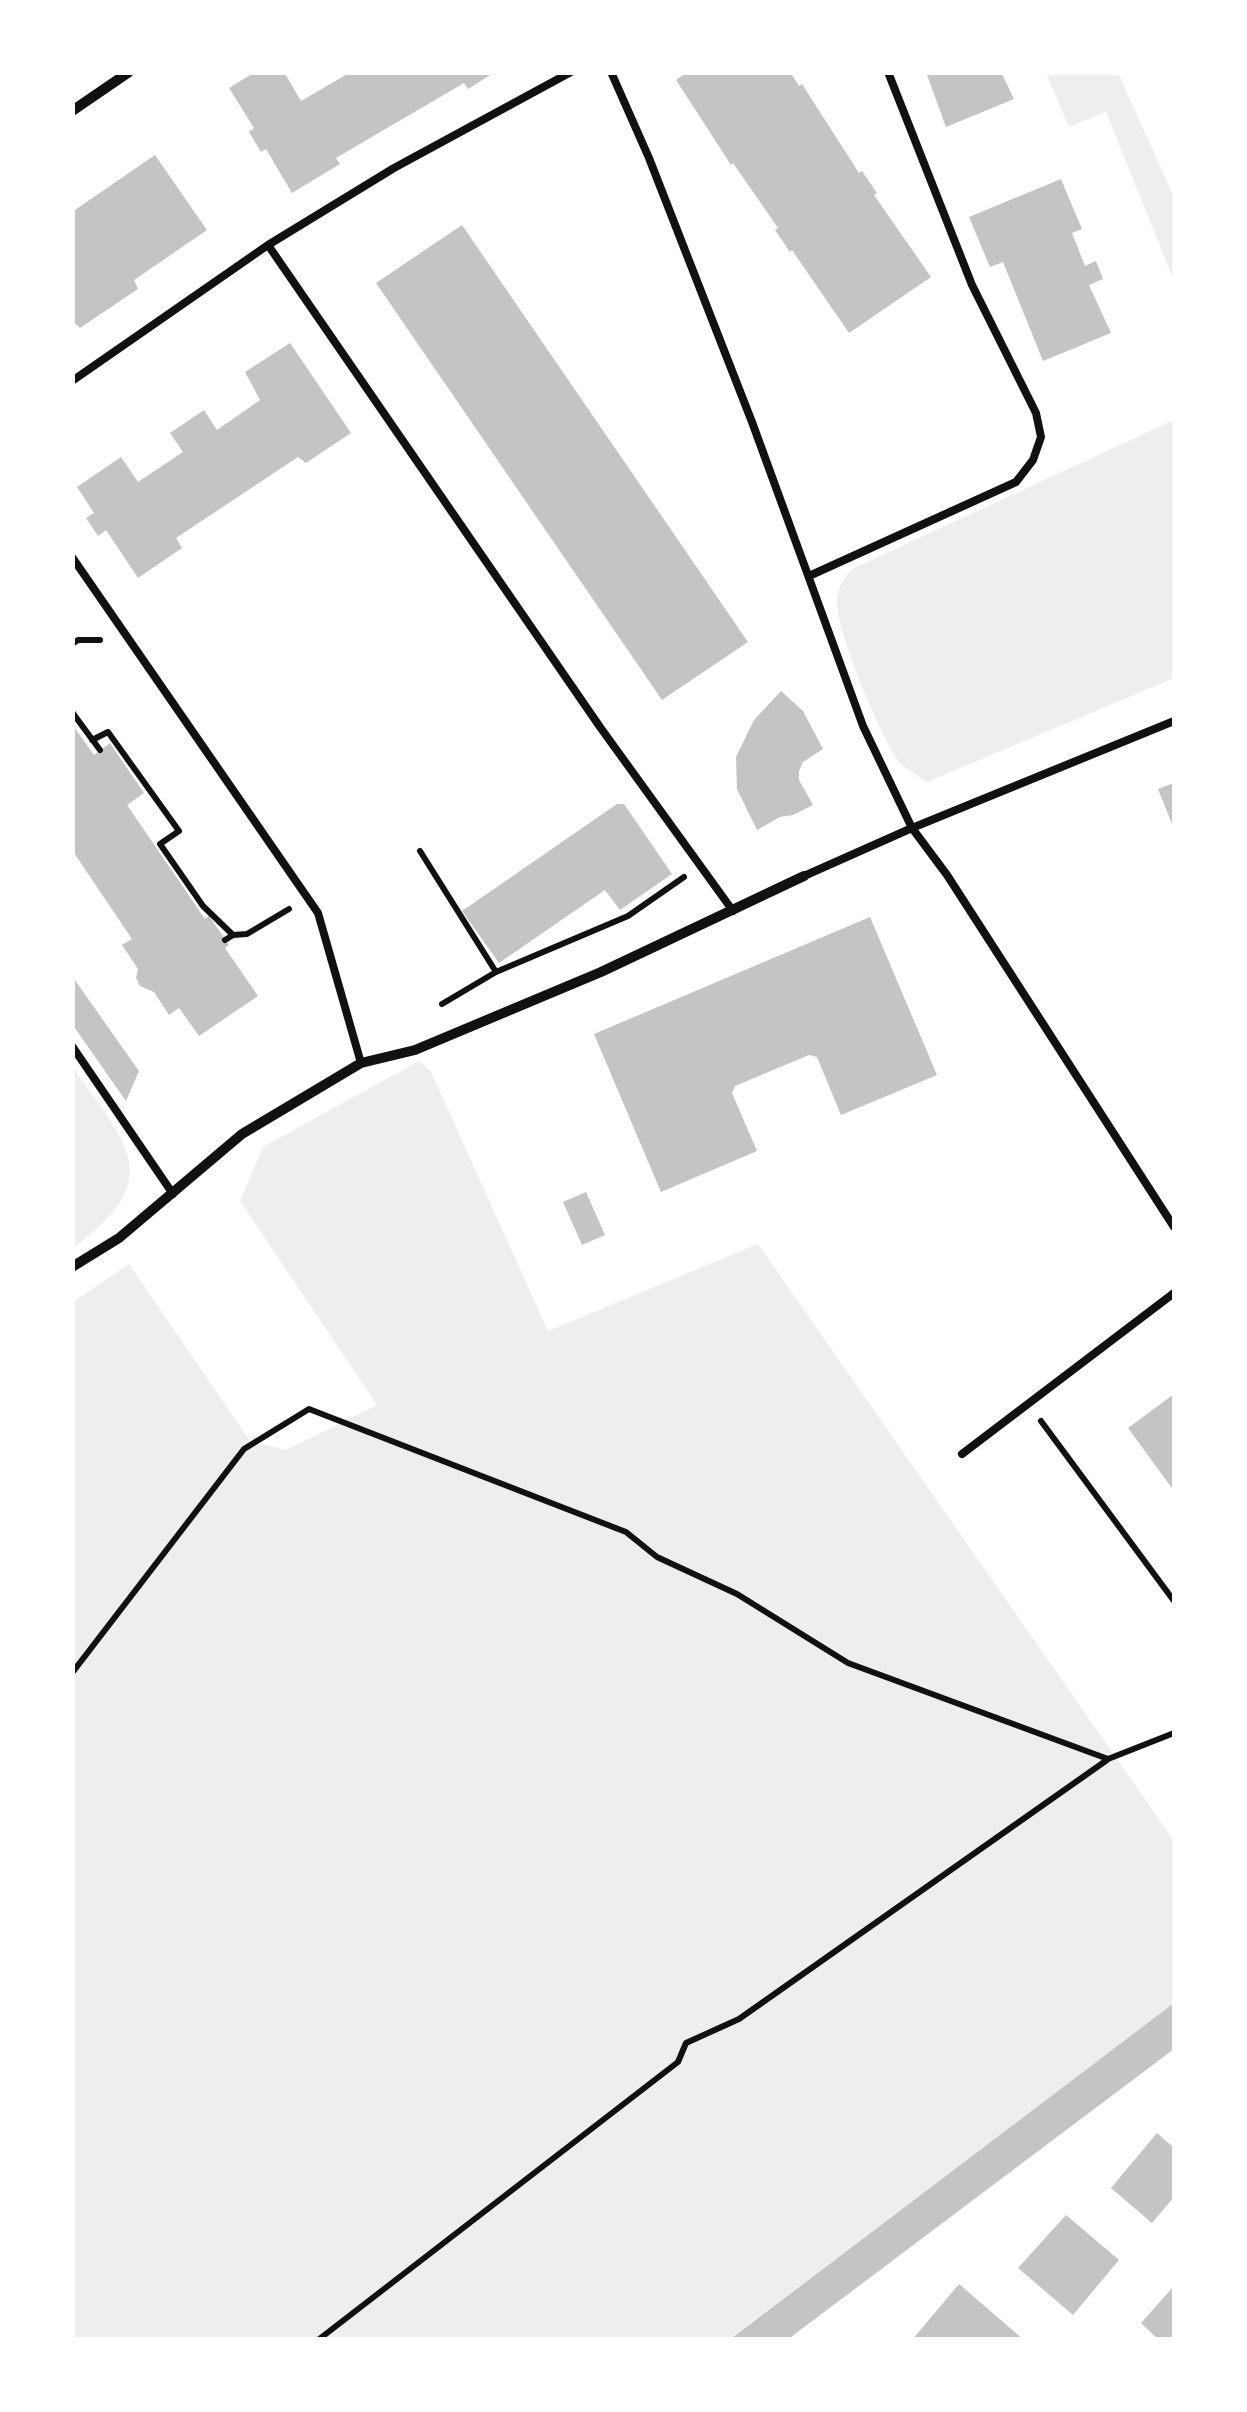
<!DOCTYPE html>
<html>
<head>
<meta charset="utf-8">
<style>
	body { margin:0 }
	#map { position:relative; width:1247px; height:2412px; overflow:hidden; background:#fff; font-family:Poppins,sans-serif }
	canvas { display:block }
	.frame { position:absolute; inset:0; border:75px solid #fff; pointer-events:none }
</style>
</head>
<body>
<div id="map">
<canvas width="1247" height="2412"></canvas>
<div class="frame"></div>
</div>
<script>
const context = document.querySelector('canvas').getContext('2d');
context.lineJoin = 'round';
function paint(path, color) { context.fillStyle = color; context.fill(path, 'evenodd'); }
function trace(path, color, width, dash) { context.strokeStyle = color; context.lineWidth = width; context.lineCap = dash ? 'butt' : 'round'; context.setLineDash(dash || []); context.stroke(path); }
paint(new Path2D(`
	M1046,73H1118L1174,197V281L1106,112L1069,127Z
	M1174,420V678L927,782C919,776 907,771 901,764C882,741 837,633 837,604C837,590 842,579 852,569Z
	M419,1061L431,1072L548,1331L758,1244L1172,1838L1174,1837V2003L729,2339L73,2340V1302L129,1264L250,1441L286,1450L377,1405L240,1201L263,1147Z
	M72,1066C127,1145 168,1178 73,1248Z`), '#eee');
paint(new Path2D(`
	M255,72H284L301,101L351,72H495L468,89L464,83L336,158L340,164L292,193L266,149L261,152L249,132L254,128L229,88Z
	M687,72H790L799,86L802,84L859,173L862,171L877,193L874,195L931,277L849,333L792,250L790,252L775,230L778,228L733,163L731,165L676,80Z
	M926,72H1001L1014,99L946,127Z
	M155,155L207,230L134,280L138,289L80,328L72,321V212Z
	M1061,179L1082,229L1072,233L1085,266L1096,261L1103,279L1089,285L1111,333L1043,361L1003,262L990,267L969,217Z
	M462,225L748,642L662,700L376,283Z
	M290,343L351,433L306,463L298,457L176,538L182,548L138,578L106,530L98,536L86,518L94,513L77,487L121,457L138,482L183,452L170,433L204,410L217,430L260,400L245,372Z
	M781,691L803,711L823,749L803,762L799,771V780L813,805L793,815L780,817L757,830L737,789L736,757L754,720Z
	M72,724L94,755L110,743L144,793L127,805L205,919L209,916L229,945L225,948L258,996L199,1036L179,1008L169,1015L154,992L140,986L136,978L138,969L122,945L132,939L72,850Z
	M1174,783V829L1158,789Z
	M617,804H624L672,874L620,910L605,890L499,963L462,911Z
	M870,917L937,1075L841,1115L817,1057L809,1055L735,1086L732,1093L757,1151L661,1192L594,1034Z
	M72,976L139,1071L126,1101L72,1024Z
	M586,1192L605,1235L582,1245L563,1202Z
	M1174,1394V1491L1128,1428Z
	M1174,2003V2049L787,2340H729Z
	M1157,2133L1174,2148V2197L1152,2223L1111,2188Z
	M1066,2215L1119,2260L1073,2315L1018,2268Z
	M959,2284L1024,2340H912Z
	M1174,2286V2336L1172,2340H1159L1141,2323Z`), '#c4c4c4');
trace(new Path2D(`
	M72,644L78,640H100
	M72,712L100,750
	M92,740L108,732L179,831L160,844L203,906L233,935
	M420,851L496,972
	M225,940L233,935L247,934L289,909
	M442,1004L496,972L628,916L684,877
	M1041,1421L1174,1601
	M72,1673L244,1449L309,1409L626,1532L657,1557L737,1594L848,1663L1108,1759L1174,1733
	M318,2340L678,2062L686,2043L739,2019L1107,1760`), '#111', 6);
trace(new Path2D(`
	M611,72L649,158L752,422L863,726L912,828L804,876
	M268,245L600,727L733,911
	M72,381L268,245L394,168L571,72
	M72,557L318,913L361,1063
	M809,576L1016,482L1033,460L1041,437L1036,413L972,285L888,72
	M1174,721L912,828L947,875L1174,1227
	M72,1046L173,1194
	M962,1454L1174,1293`), '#111', 8);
trace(new Path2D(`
	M72,111L129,72
	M72,1267L119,1238L242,1134L361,1063L415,1050L601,972L804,876`), '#111', 10);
</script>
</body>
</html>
